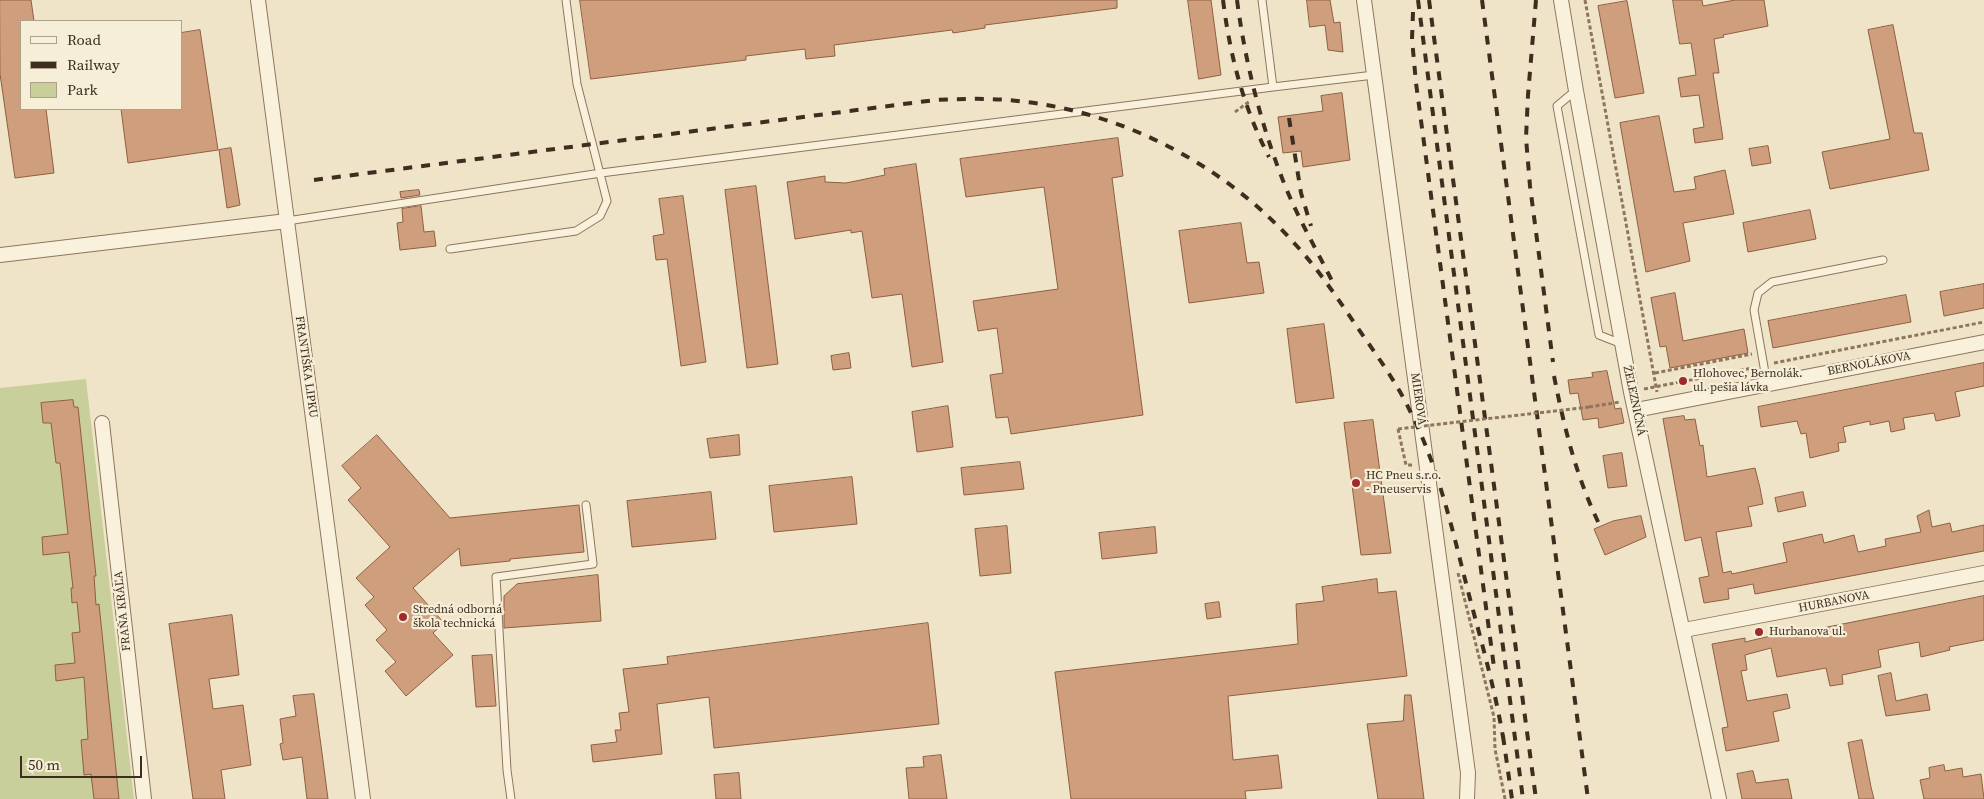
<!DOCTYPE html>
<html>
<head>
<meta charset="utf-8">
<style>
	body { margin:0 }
	#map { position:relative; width:1984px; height:799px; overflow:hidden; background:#f0e4c8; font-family:"Source Serif 4",serif }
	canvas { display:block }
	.legend { position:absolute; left:20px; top:20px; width:162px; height:90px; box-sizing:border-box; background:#f7eed8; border:1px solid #ada18e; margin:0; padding:6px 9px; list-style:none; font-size:15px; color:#3d2e20 }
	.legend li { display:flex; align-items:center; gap:10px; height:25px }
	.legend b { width:25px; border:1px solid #ada18e }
	.scale { position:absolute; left:20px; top:756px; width:122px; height:22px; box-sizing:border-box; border:2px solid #3d2e20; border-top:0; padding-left:6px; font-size:15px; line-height:18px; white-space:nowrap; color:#3d2e20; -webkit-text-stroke:4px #f7eed8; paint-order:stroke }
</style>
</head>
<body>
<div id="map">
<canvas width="1984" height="799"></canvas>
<ul class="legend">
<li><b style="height:6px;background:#faf1dc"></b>Road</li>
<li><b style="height:6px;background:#3d2e20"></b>Railway</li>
<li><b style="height:14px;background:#c9cf9b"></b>Park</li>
</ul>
<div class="scale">50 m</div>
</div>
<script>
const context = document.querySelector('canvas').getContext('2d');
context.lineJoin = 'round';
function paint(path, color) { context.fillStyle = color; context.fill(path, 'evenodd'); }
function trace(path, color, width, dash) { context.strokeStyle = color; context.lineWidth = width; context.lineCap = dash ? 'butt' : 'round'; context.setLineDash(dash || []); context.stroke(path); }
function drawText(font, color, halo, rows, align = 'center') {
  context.font = font + ' "Source Serif 4",serif'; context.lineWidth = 4.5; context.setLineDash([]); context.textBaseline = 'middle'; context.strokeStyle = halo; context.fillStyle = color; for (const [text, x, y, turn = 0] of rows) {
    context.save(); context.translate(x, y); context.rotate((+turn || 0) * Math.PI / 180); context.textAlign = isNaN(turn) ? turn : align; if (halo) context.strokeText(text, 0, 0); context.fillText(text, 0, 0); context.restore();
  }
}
paint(new Path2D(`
	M86,379L134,799H0V388Z`), '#c9cf9b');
const building = new Path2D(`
	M0,0H31L34,21H21V109H46L54,173L15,178L0,74Z
	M580,0H1117V8L985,25V28L953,33L952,30L834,45L835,56L806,59L805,49L746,56V60L591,79Z
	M1188,0H1211L1221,75L1199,79Z
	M1307,0H1330L1334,23L1340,22L1343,52L1328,50L1325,25L1310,27Z
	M1673,0H1702L1703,6L1735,0H1764L1768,26L1723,35L1724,37L1714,39L1719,73H1713L1723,139L1695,143L1693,129L1704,127L1699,95L1681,97L1678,78L1696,75L1694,62L1691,43L1680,44Z
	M1627,1L1644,93L1615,98L1598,6Z
	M1893,25L1914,133H1922L1929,170L1830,189L1822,152L1890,139L1868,30Z
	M200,30L218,150L128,163L121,109H181V33Z
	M1342,93L1350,160L1303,167L1301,151L1283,153L1278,117L1323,111L1321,96Z
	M1659,116L1674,192L1696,189L1694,177L1725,170L1734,214L1683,223L1690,261L1646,272L1620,123Z
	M1118,138L1123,176L1112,178L1143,415L1011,434L1008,417L996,418L990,375L1003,373L997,328L978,331L973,301L1058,289L1044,187L966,197L960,159Z
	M1768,146L1771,163L1752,166L1749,149Z
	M231,148L240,205L227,208L219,150Z
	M916,164L943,362L912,367L902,294L872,298L862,231L851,233V230L795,239L787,182L825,176V182L846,183L885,175L884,169Z
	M756,186L778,364L747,368L725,190Z
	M419,190L420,195L401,198L400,192Z
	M683,196L706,362L681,366L667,259L656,260L653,236L664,234L659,199Z
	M421,206L424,232L434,231L436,246L400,250L397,223L403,222L402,209Z
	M1810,210L1816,239L1748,252L1743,223Z
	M1241,223L1247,263L1259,262L1264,293L1189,303L1179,231Z
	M1984,284V308L1944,316L1940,292Z
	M1675,293L1683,341L1744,329L1748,353L1670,368L1666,346L1660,347L1651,298Z
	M1906,295L1911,322L1773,348L1768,321Z
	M1324,324L1334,398L1296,403L1287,329Z
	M849,353L851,368L833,370L831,356Z
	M1984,363V386L1955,392L1960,416L1936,421L1934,413L1903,418L1905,429L1891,432L1889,421L1870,425V421L1843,427L1846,442L1838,443L1839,451L1810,458L1806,433L1801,434L1797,421L1761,427L1758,407Z
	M1607,371L1615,409L1621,408L1624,423L1599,428L1598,418L1583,420L1578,393L1570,394L1568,380L1593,377L1592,373Z
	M73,400L74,407H78L96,576H94L96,605L99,604L119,799H94L91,774L84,775L81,740L88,739L84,677L56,681L55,665L75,663L72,633L80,632L77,602L72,603L71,588H73L69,552L43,555L42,537L68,534L60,463H56L51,423H43L41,403Z
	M948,406L953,447L917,452L912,412Z
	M1684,416L1685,420L1695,419L1700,446L1703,445L1707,477L1755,468L1760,488L1763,504L1748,507L1752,526L1716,532L1723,573L1731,571L1732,574L1787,562L1783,543L1822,534L1824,543L1854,535L1858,552L1886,546L1885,539L1921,532L1917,516L1929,510L1932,527L1950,523L1952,532L1984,525V551L1755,594L1753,584L1728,589L1729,599L1704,603L1699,578L1709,576L1701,537L1685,541L1663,419Z
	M1373,420L1391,553L1361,555L1344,423Z
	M377,435L450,518L579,505L584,552L510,559V561L461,566L459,548L413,588L444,623L433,633L453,655L406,696L385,671L396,662L376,640L387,630L365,605L374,597L356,578L390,547L348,500L361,488L342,466Z
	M739,435L740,455L710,458L707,439Z
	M1622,453L1627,486L1608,488L1603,456Z
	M1020,462L1024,489L964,495L961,468Z
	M852,477L857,524L774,532L769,486Z
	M711,492L716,539L632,547L627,501Z
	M1803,492L1806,506L1778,512L1775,498Z
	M1641,516L1646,537L1605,555L1594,529L1613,521Z
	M1007,526L1011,573L980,576L975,529Z
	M1155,527L1157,553L1102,559L1099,533Z
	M598,575L601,621L504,628V596L517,584Z
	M1377,579L1378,593L1396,591L1407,676L1228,696L1233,760L1278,755L1282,788L1245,791L1246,799H1071L1055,672L1298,644L1296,604L1324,601L1322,587Z
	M1984,596V640L1949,647L1950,650L1921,657L1919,642L1878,650L1881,667L1842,675L1843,684L1830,686L1826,668L1777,677L1771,648L1745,655L1747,670L1741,671L1747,701L1787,694L1790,708L1773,712L1779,741L1726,751L1722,728L1728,727L1712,644L1745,638V642L1775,635L1774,632L1795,628L1796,633Z
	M1219,602L1221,617L1207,619L1205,604Z
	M232,615L239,675L209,679L213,709L243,705L251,765L221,770L225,799H193L169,624Z
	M928,623L939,724L714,748L709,697L657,704L662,754L593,762L591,745L617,742L615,730H621L619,713L629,712L623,669L668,664L667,657Z
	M492,655L496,706L476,707L472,656Z
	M1891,673L1896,701L1927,694L1930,710L1886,716L1878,676Z
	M314,694L322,753L328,799H307L302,757L283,760L280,744L283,743L280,719L296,716L293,696Z
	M1405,695H1411L1424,799H1378L1367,724L1403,721Z
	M1862,740L1871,787L1874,799H1859L1848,743Z
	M941,755L947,799H909L906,768L924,767L923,757Z
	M1944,765L1945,771L1962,768L1963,777L1981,774L1984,799H1924L1920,780L1930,778L1929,768Z
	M1753,771L1756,783L1788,779L1792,799H1742L1737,774Z
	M739,773L741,799H716L714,775Z`);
paint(building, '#cf9f7d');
trace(building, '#8d5f41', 1);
const lane = new Path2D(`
	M1273,87L1374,75
	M1575,91L1557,106L1599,335L1622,344
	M287,221L601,173L1273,87L1262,0
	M450,249L576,231L600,216L607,201L577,84L566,0
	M1767,384L1754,310L1758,293L1772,282L1883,260
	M511,799L507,770L496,577L593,564L586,505`);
const street = new Path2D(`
	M258,0L287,221
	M1364,0L1468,773L1467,799
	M1561,0L1576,91L1631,392L1719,799
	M0,255L287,221L363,799
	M1636,410L1984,342
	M102,423L144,799
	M1684,630L1984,573`);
trace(lane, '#8d765c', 9);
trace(street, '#8d765c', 16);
trace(new Path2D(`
	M1585,0L1657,392
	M1235,112L1250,101
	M1774,363L1984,322
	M1655,373L1752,354
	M1644,389L1753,368
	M1589,407L1620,402
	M1398,429L1406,465H1412
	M1458,573L1494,717L1495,749L1505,799`), '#8d765c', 3, [4, 2.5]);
trace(lane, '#faf1dc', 7);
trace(street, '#faf1dc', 14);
trace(new Path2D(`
	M1223,0C1230,56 1243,106 1269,157
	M1237,0C1245,61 1260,121 1282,178C1296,215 1317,250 1334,285
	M1418,0L1523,799
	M1429,0L1536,799
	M1482,0L1588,799
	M1536,0L1528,95L1526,138L1530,186L1553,362
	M1413,12L1412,39L1416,83L1494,667
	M1289,118L1301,193L1311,226
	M314,180L935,100C959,99 983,98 1007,100C1116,108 1223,163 1295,244C1318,269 1336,296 1355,324C1375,353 1396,381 1411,413C1440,471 1453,533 1469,595C1482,644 1496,693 1504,743
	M1554,376C1565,431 1576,476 1600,526
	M1503,736L1512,799`), '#3d2e20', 4, [9, 9]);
trace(new Path2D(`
	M1398,429L1589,407`), '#8d765c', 3, [4, 2.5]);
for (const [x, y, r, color] of [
	[1683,381,5,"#9e2a2b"],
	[1356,483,5,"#9e2a2b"],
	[403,617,5,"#9e2a2b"],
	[1759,632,5,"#9e2a2b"]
]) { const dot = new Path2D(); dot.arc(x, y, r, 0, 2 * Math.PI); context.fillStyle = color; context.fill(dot); trace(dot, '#f7eed8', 2); }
drawText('12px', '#3d2e20', '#f7eed8', [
	["BERNOLÁKOVA",1869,364,-11],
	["FRANTIŠKA LIPKU",306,367,82],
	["MIEROVÁ",1418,399,82],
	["ŽELEZNIČNÁ",1634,401,78],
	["HURBANOVA",1834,602,-11],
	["FRAŇA KRÁĽA",123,611,-96]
]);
drawText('12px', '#3d2e20', '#f7eed8', [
	["Hlohovec, Bernolák.",1693,374],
	["ul. pešia lávka",1693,388],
	["HC Pneu s.r.o.",1366,476],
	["- Pneuservis",1366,490],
	["Stredná odborná",413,610],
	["škola technická",413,624],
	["Hurbanova ul.",1769,632]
], 'left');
</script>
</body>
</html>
